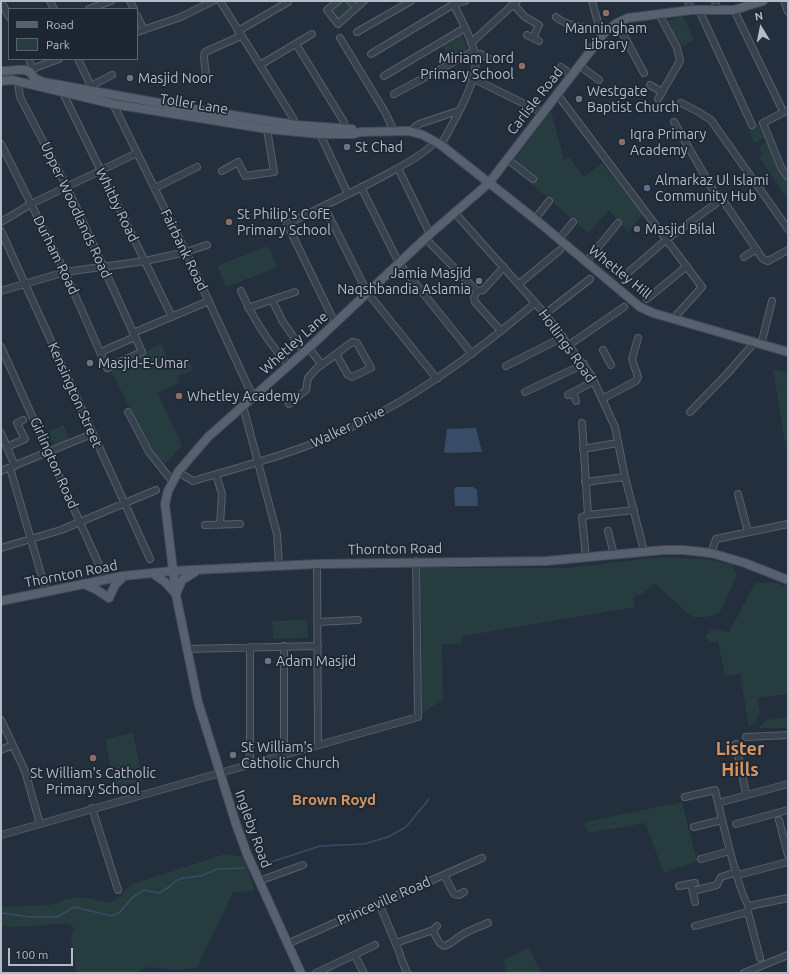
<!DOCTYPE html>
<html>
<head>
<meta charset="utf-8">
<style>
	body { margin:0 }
	#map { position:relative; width:789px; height:974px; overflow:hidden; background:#242f3e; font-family:Ubuntu,sans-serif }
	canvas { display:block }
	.frame { position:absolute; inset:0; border:2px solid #b4bcc9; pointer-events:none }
	.legend { position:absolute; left:8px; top:8px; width:130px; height:52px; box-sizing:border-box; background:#1d2633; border:1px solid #59626f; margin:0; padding:5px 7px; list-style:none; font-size:12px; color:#b4bcc9 }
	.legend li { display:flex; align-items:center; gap:8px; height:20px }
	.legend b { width:20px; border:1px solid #59626f }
	.north { position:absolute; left:741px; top:8px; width:40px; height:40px; -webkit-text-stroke:3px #1d2633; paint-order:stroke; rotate:350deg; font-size:11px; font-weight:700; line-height:16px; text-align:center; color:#b4bcc9 }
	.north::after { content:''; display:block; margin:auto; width:14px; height:18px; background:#b4bcc9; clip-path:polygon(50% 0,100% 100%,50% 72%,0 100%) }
	.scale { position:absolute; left:8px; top:948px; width:65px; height:18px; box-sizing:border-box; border:2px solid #b4bcc9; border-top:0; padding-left:5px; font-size:12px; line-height:14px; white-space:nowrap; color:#b4bcc9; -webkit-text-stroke:3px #1d2633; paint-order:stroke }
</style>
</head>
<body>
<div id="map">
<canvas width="789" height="974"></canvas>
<div class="frame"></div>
<ul class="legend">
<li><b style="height:5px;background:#56606e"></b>Road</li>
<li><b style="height:11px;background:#263c3f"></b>Park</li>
</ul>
<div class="north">N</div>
<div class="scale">100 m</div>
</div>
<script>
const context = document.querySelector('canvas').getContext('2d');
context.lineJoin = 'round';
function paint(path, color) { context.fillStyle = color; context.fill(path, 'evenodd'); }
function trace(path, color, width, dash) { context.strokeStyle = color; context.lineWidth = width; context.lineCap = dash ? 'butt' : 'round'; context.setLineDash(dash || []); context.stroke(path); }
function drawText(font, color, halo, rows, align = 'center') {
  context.font = font + ' Ubuntu,sans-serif'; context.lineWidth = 3.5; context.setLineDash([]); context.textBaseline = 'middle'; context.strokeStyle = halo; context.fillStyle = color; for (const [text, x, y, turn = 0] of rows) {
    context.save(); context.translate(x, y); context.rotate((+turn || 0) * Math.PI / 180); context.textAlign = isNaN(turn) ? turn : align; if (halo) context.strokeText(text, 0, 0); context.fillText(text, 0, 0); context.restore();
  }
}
paint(new Path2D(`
	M338,1H364L338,24L327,10Z
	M680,16H683L694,40L679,48L667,21Z
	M461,34L468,50L450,60L442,45Z
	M551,111L564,160L569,157L584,177L602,163L643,214L628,232L609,210L588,233L532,184L537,177L514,160Z
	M758,124L765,138L754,143L749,131Z
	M767,142L776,166L788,179V199L759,158L763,154L758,147Z
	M268,246L278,267L226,287L217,266Z
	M161,344L174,370L190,363L193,370L177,377L180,382L158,393L182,446L165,464L154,453L110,370Z
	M773,369L788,373V461Z
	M63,425L69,440L55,445L53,444L48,432Z
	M658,557L705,559L732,565L737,575L720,612L707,617H692L654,583L644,593L633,597L635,607L463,636L461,644H442L443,699L422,714L421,568H568Z
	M773,582L788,587V694L757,698L760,711L755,723L749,726L740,674L725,676L718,641L711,643L705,637L712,629L729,632L755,583Z
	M307,620L308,638L273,639L272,621Z
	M788,717V728H759L766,720Z
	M133,733L143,781L115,787L105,739Z
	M682,802L697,861L664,873L645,823L588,833L584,822Z
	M225,854L244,857L255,891L233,892L197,968C191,968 184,969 178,970C165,970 148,962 137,973H77L71,937L74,928L69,923L16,927L1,926V907L49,905L68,899L82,897L110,903L123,894L130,885Z
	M529,948L541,973H507L503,960Z`), '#263c3f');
paint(new Path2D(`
	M476,428L482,452L444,453L447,429Z
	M457,487H473L477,490L478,506H455L454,489Z`), '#394c67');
trace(new Path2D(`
	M268,863L320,846L364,844L388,837L406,827L429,799
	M1,913L30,917H57L74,907L112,916L120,912L133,897L144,890L159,893L169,887L177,880L184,878L200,876L218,869L245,868`), '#394c67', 1.5);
const minor = new Path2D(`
	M1,1L9,17
	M50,1L54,9
	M130,1L134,9
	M220,1L293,118L296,125
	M338,1L327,10L338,24L364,1
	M350,1L356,8
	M592,1L600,30
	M688,1L691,10
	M715,1L717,10
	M784,1L788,12
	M513,4L525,17L539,25L533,38
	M89,9L111,1
	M699,10L752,125
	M734,10L781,107
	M137,16L144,30
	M556,17C566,25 587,31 599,27
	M617,23L644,73
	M238,31L288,2
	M137,32L181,17L213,1
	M357,32L411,1
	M527,35L539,41
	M340,38L385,112L394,131
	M471,43L517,1
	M296,44L344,122L346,129
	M371,54L454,4L465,1
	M475,55L481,54L491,60
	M29,59L33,70
	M78,59L91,86V90
	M260,65L312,34
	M580,66L599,80
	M561,67L572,75
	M31,72L37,67L59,59
	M206,76L204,57L205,52L241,36
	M384,76L465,28
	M472,78L543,113
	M650,85L662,92
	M91,86L112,75
	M63,93L172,317
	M394,94L474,51
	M557,94L702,287L674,318
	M658,99L680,61L677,48L659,14
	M681,103L697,111L711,120L788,229
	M113,104L186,252L253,397
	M674,122L713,190L722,199L763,259L768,261L788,250
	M413,132L415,127L419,124L458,111
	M320,134L348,194
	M1,144L65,272L107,368L142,352L67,187L20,97L18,82
	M441,145C452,124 481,78 475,54C471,36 460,18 452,1
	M507,159L533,179
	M398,168L430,234
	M222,171L238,162L245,176L274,172L267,129
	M787,176L781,167L763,123L788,110
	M361,187L399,263L472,354
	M155,188L197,167
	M324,206L367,292L437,379
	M454,212L545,314L591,375L615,427L625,477L644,551
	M535,219L549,201
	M1,222L31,204L137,153
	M1,231L150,559
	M425,238L477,291L483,290L504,267
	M559,239L573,222
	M744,257L756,249
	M586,262L618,223
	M630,271L667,239L722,199
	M519,284L560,250
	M1,291L65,272L145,261L186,252L207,245
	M241,291C253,319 268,342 289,366
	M477,291L474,298L475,302L501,331
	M647,299L687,266
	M272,300L283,322L304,352
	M248,308L295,292
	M545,314L590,279
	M335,323L287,224C312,211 427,159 435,141
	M133,333L209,301
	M569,345L624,307
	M761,345L772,301
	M1,347L101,569L104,580
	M309,348L321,364
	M603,350L611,365
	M101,352L135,337
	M506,366L563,337
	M525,392L584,364
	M573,392L576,401
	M568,395L594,381
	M602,399L636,381L638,377L632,359L638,338
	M289,404L306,390L308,378L316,369L352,342L357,343L371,368L352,377L348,375L336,354
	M243,406L277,534L279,566
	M128,412L149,452L172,481
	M690,412L727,374L754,343
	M582,423L588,515L582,517L586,558
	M1,433L15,466
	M7,447L25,439L17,423L23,420
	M583,449L617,443
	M10,468L46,591
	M1,471L92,434
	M178,472L193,481C240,467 287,455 332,436C408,404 473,355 535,303
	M216,474L222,494L220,524
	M585,482L625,477
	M738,494L748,532
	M588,515L634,510
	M205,525L240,524
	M608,531L614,555
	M1,548L61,530L156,490
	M711,553L716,539L788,524
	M317,564L318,745
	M317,622L358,620
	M284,646V755
	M250,647V765
	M186,649L318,646
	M1,720L25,771L40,824
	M746,737L788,735
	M736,744L746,794
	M1,750L12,745
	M685,797L715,790C719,807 740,899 749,906
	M718,803L788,784
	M92,808L118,890
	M779,820L788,855
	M736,824L788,810
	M694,827L722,820
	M1,835L418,717L416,561
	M701,859L730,851
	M444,875L454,894L459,895L464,892
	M738,875L788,862
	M259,881L303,865
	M691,884L695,902
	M679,886L695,883
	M693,891L717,885L721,877L737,872
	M379,903L400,954
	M749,906L748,912L760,958
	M749,906L788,898
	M695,926L748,912
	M433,930C443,955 446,945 462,935C469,930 479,927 488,923
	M396,943L433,930L437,926
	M287,944L482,858
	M355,956L364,973
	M401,958L407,973
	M316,973L375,945
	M744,973L788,955`);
const major = new Path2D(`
	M1,71C12,72 29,64 34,78L43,82L187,108L296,125L352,129
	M1,81L12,80L113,104L267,129L320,134H354L360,132L409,131L423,135L441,145L535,219L640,307L653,313L788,352
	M152,573L165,582L175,593
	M84,584L97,590L109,598L115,585L123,577
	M176,594L182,580L195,572
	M1,601L123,576L172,571L317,564L546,561L664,550H684L711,553L745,563L788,580
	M301,973L247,854L236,824L198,702L176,595L165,504L168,491L178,472L208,437L314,343L430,234L489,183L605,32L617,23L628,18L691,10H734L763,1`);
trace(minor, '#565f6c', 8);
trace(major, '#414a57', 10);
trace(minor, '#38414e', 6);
trace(major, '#56606e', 8);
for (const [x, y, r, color] of [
	[606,13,4,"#8d6e63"],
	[522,66,4,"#8d6e63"],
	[130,78,4,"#6b7280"],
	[579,99,4,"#6b7280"],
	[622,142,4,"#8d6e63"],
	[347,147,4,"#6b7280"],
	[647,188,4,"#5c6f8a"],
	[229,222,4,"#8d6e63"],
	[637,229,4,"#6b7280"],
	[479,281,4,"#6b7280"],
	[90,363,4,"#6b7280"],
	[179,396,4,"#8d6e63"],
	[268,661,4,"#6b7280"],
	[233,755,4,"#6b7280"],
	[93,758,4,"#8d6e63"]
]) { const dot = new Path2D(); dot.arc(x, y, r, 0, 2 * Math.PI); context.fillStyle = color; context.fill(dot); trace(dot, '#1d2633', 1.5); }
drawText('14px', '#b4bcc9', '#1d2633', [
	["Manningham",606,28,"center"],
	["Library",606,44,"center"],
	["Miriam Lord",514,58,"right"],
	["Primary School",514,74,"right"],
	["Masjid Noor",138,78],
	["Westgate",587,91],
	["Baptist Church",587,107],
	["Iqra Primary",630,134],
	["Academy",630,150],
	["St Chad",355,147],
	["Almarkaz Ul Islami",655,180],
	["Community Hub",655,196],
	["St Philip's CofE",237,214],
	["Primary School",237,230],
	["Masjid Bilal",645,229],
	["Jamia Masjid",471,273,"right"],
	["Naqshbandia Aslamia",471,289,"right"],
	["Masjid-E-Umar",98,363],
	["Whetley Academy",187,396],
	["Adam Masjid",276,661],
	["St William's",241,747],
	["Catholic Church",241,763],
	["St William's Catholic",93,773,"center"],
	["Primary School",93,789,"center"]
], 'left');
drawText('14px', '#b4bcc9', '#1d2633', [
	["Carlisle Road",535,101,-52],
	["Toller Lane",194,104,9],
	["Whitby Road",117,205,64],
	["Upper Woodlands Road",76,210,65],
	["Fairbank Road",184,250,64],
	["Durham Road",56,255,64],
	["Whetley Hill",620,272,39],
	["Whetley Lane",294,343,-42],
	["Hollings Road",567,346,54],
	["Kensington Street",75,395,66],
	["Walker Drive",348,427,-25],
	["Girlington Road",54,463,66],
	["Thornton Road",395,549,-1],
	["Thornton Road",71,574,-11],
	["Ingleby Road",253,829,70],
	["Princeville Road",384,901,-24]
]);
drawText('bold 15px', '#d59563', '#1d2633', [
	["Brown Royd",334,800]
]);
drawText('bold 18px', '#d59563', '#1d2633', [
	["Lister",740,749],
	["Hills",740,770]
]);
</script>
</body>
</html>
